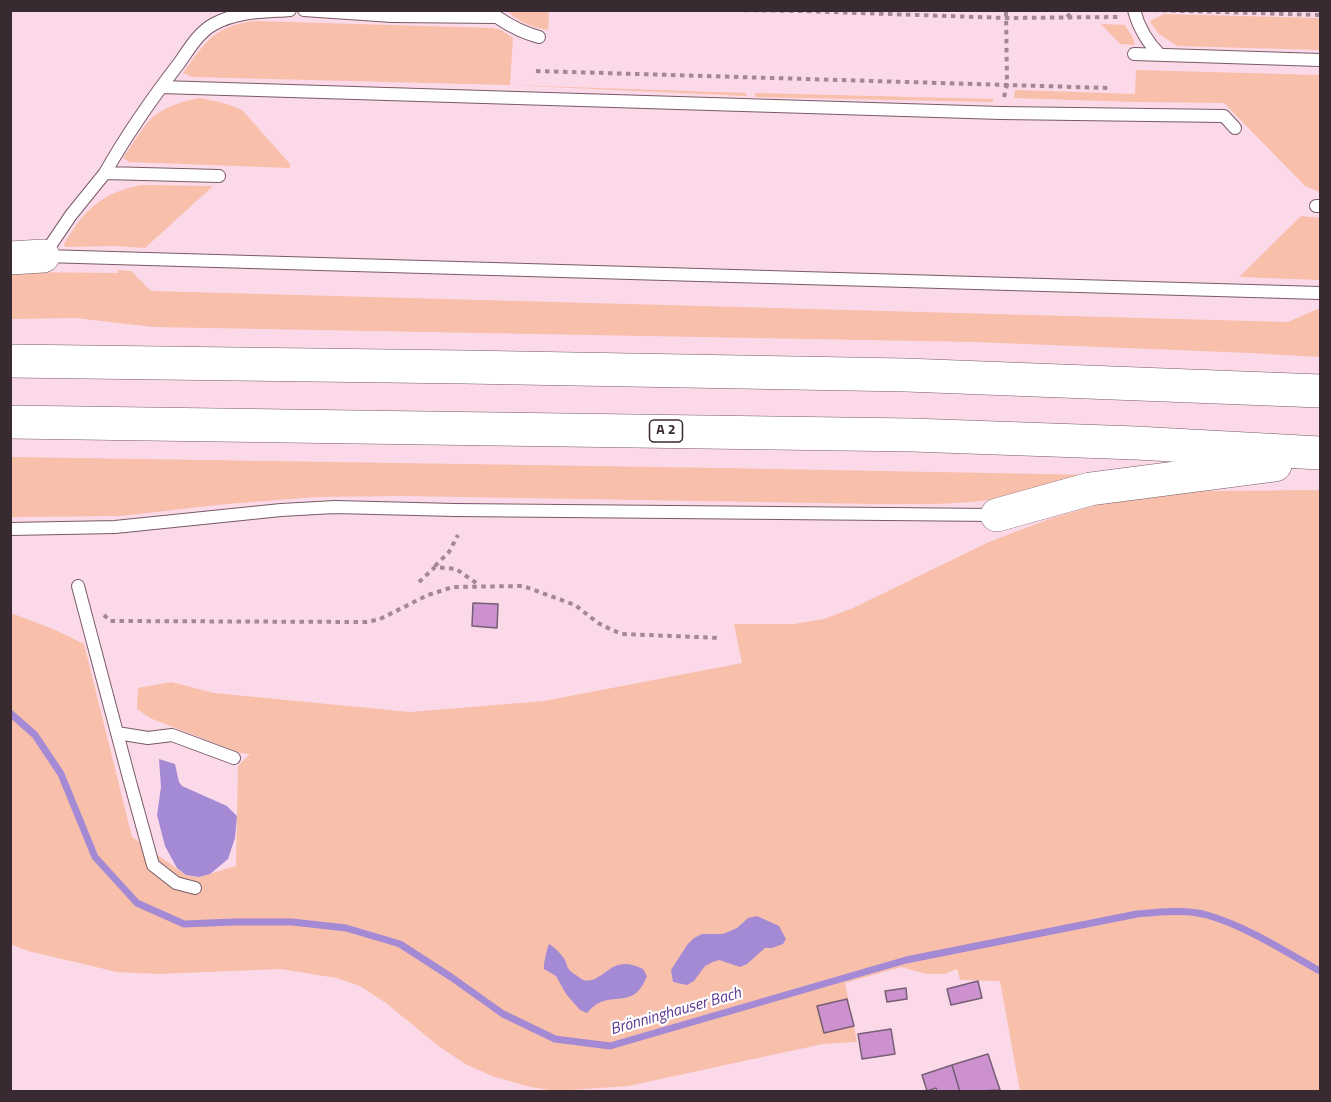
<!DOCTYPE html>
<html>
<head>
<meta charset="utf-8">
<style>
	body { margin:0 }
	#map { position:relative; width:1331px; height:1102px; overflow:hidden; background:#fcd9e8; font-family:"Titillium Web",sans-serif }
	canvas { display:block }
	.frame { position:absolute; inset:0; border:12px solid #382a30; pointer-events:none }
</style>
</head>
<body>
<div id="map">
<canvas width="1331" height="1102"></canvas>
<div class="frame"></div>
</div>
<script>
const context = document.querySelector('canvas').getContext('2d');
context.lineJoin = 'round';
function paint(path, color) { context.fillStyle = color; context.fill(path, 'evenodd'); }
function trace(path, color, width, dash) { context.strokeStyle = color; context.lineWidth = width; context.lineCap = dash ? 'butt' : 'round'; context.setLineDash(dash || []); context.stroke(path); }
function drawText(font, color, halo, rows, align = 'center') {
  context.font = font + ' "Titillium Web",sans-serif'; context.lineWidth = 4.5; context.setLineDash([]); context.textBaseline = 'middle'; context.strokeStyle = halo; context.fillStyle = color; for (const [text, x, y, turn = 0] of rows) {
    context.save(); context.translate(x, y); context.rotate((+turn || 0) * Math.PI / 180); context.textAlign = isNaN(turn) ? turn : align; if (halo) context.strokeText(text, 0, 0); context.fillText(text, 0, 0); context.restore();
  }
}
paint(new Path2D(`
	M508,11H549L548,30C534,28 518,22 508,11Z
	M1164,14L1320,18V50L1177,46L1158,33L1150,21Z
	M255,21L492,28L501,30L513,38L510,85L746,93V96L508,85L192,77L183,73C205,43 213,26 255,21Z
	M1101,24L1125,25L1133,38L1135,45L1120,44Z
	M1136,70L1320,75V192L1305,186L1224,103L1135,102L1014,98L1015,90L1135,94Z
	M755,93L993,99V102L755,97Z
	M199,98C214,101 229,103 243,111L290,164V168L129,162L123,158C130,148 145,123 154,116C167,106 183,101 199,98Z
	M142,185L213,186L145,248L115,246L65,247L64,244C84,210 102,192 142,185Z
	M1301,216L1320,218V280L1239,277Z
	M118,270L131,271L151,291L1288,322L1320,308V357L1251,353L975,342L153,327L76,318L11,319V272L118,273Z
	M11,457L721,468L1097,475C1061,485 1026,494 988,500C952,505 914,504 877,504L404,496L317,497L227,504L120,516L11,517Z
	M1320,490V1091H1020L1000,981L960,980L957,969L945,974H926L901,967L845,983L857,1042L823,1044L628,1086L556,1091L531,1087L495,1077L467,1065L437,1045L386,1003L360,986L336,978L281,969L157,974L117,972L28,951L11,944V613L53,629L84,644L132,837L186,875L199,877L236,866L238,766L250,754L240,753L150,718L137,709L138,688L171,682L214,693L410,712L544,701L742,663L734,624H794L824,619L853,608L989,542L1052,518L1097,505L1163,493L1209,491Z`), '#f8bfab');
paint(new Path2D(`
	M159,759L175,764L179,782L182,786L227,806L237,816L235,838L228,859L210,874L199,877L186,875L177,868L165,846L157,815L161,787Z
	M757,916L779,926L786,939L783,944L772,948H765L747,964L740,967L719,960L713,962L705,966L694,981L687,985L673,982L671,970L687,945L694,938L702,934H723L737,928L748,918Z
	M549,944C554,947 559,952 563,957C569,965 564,968 576,975C577,976 582,979 583,980C605,985 609,952 643,969L647,976C634,1010 615,991 594,1006C591,1008 589,1011 587,1013L580,1010L566,994L556,976L544,969C543,965 547,949 549,944Z`), '#a48ad4');
trace(new Path2D(`
	M10,713L35,735L61,774L95,857L137,903L184,924L234,922H292L346,928L400,944L451,977L503,1014L555,1039L610,1046L906,960L1137,914C1159,912 1186,909 1207,915C1248,927 1284,951 1320,971`), '#a48ad4', 7);
const building = new Path2D(`
	M473,603L498,604L497,628L472,626Z
	M978,981L982,998L951,1005L947,989Z
	M906,988L907,999L887,1002L885,991Z
	M847,999L854,1026L824,1033L817,1006Z
	M891,1029L895,1054L862,1059L858,1034Z
	M988,1054L1000,1090L960,1092L952,1065Z
	M952,1065L960,1092H937L936,1088L927,1091L922,1075Z`);
paint(building, '#cd91d0');
trace(building, '#755f75', 1.5);
const lane = new Path2D(`
	M304,10L392,16L497,17C510,26 524,33 539,37
	M1134,10C1139,29 1147,42 1160,55
	M1134,54L1320,60
	M161,87L1001,113L1224,116L1235,128
	M105,173C127,134 153,97 180,62C189,49 199,32 214,24C238,11 264,12 290,10
	M1316,206H1320
	M44,255L71,215L105,173L219,176
	M44,256L1320,293
	M10,529L115,527L281,510L335,507L455,510L995,515
	M78,586L129,778L153,865L176,883L195,888
	M117,733L148,738L172,735L234,758`);
const highway = new Path2D(`
	M10,258L43,256
	M10,361L464,367L906,375L1320,391
	M10,422L912,435L1136,443L1320,453
	M997,515L1090,489L1275,465`);
trace(lane, '#785a67', 14);
trace(highway, '#785a67', 34);
trace(new Path2D(`
	M735,10L801,11L1006,18L1119,17
	M1153,10L1320,15
	M1067,17L1074,10
	M536,71L1109,88
	M1004,97L1007,85L1006,10
	M435,566L449,552L458,535
	M419,582L435,567L456,569L479,585
	M104,615L110,621L367,622L380,619L428,595L453,587L523,586L575,605L598,623L610,629L622,634L721,638`), '#a18892', 4, [4.5, 4.5]);
trace(lane, '#fff', 12);
trace(highway, '#fff', 33);
for (const [x, y, w] of [
	[666,431,33]
]) { const box = new Path2D(); box.roundRect(x - w / 2, y - 11, w, 22, 4.5); context.fillStyle = '#fff'; context.fill(box); trace(box, '#382a30', 1.5); }
drawText('bold 14px', '#382a30', null, [
	["A 2",666,431]
]);
drawText('italic 16px', '#5c378e', '#fff', [
	["Brönninghauser Bach",676,1012,-16]
]);
</script>
</body>
</html>
